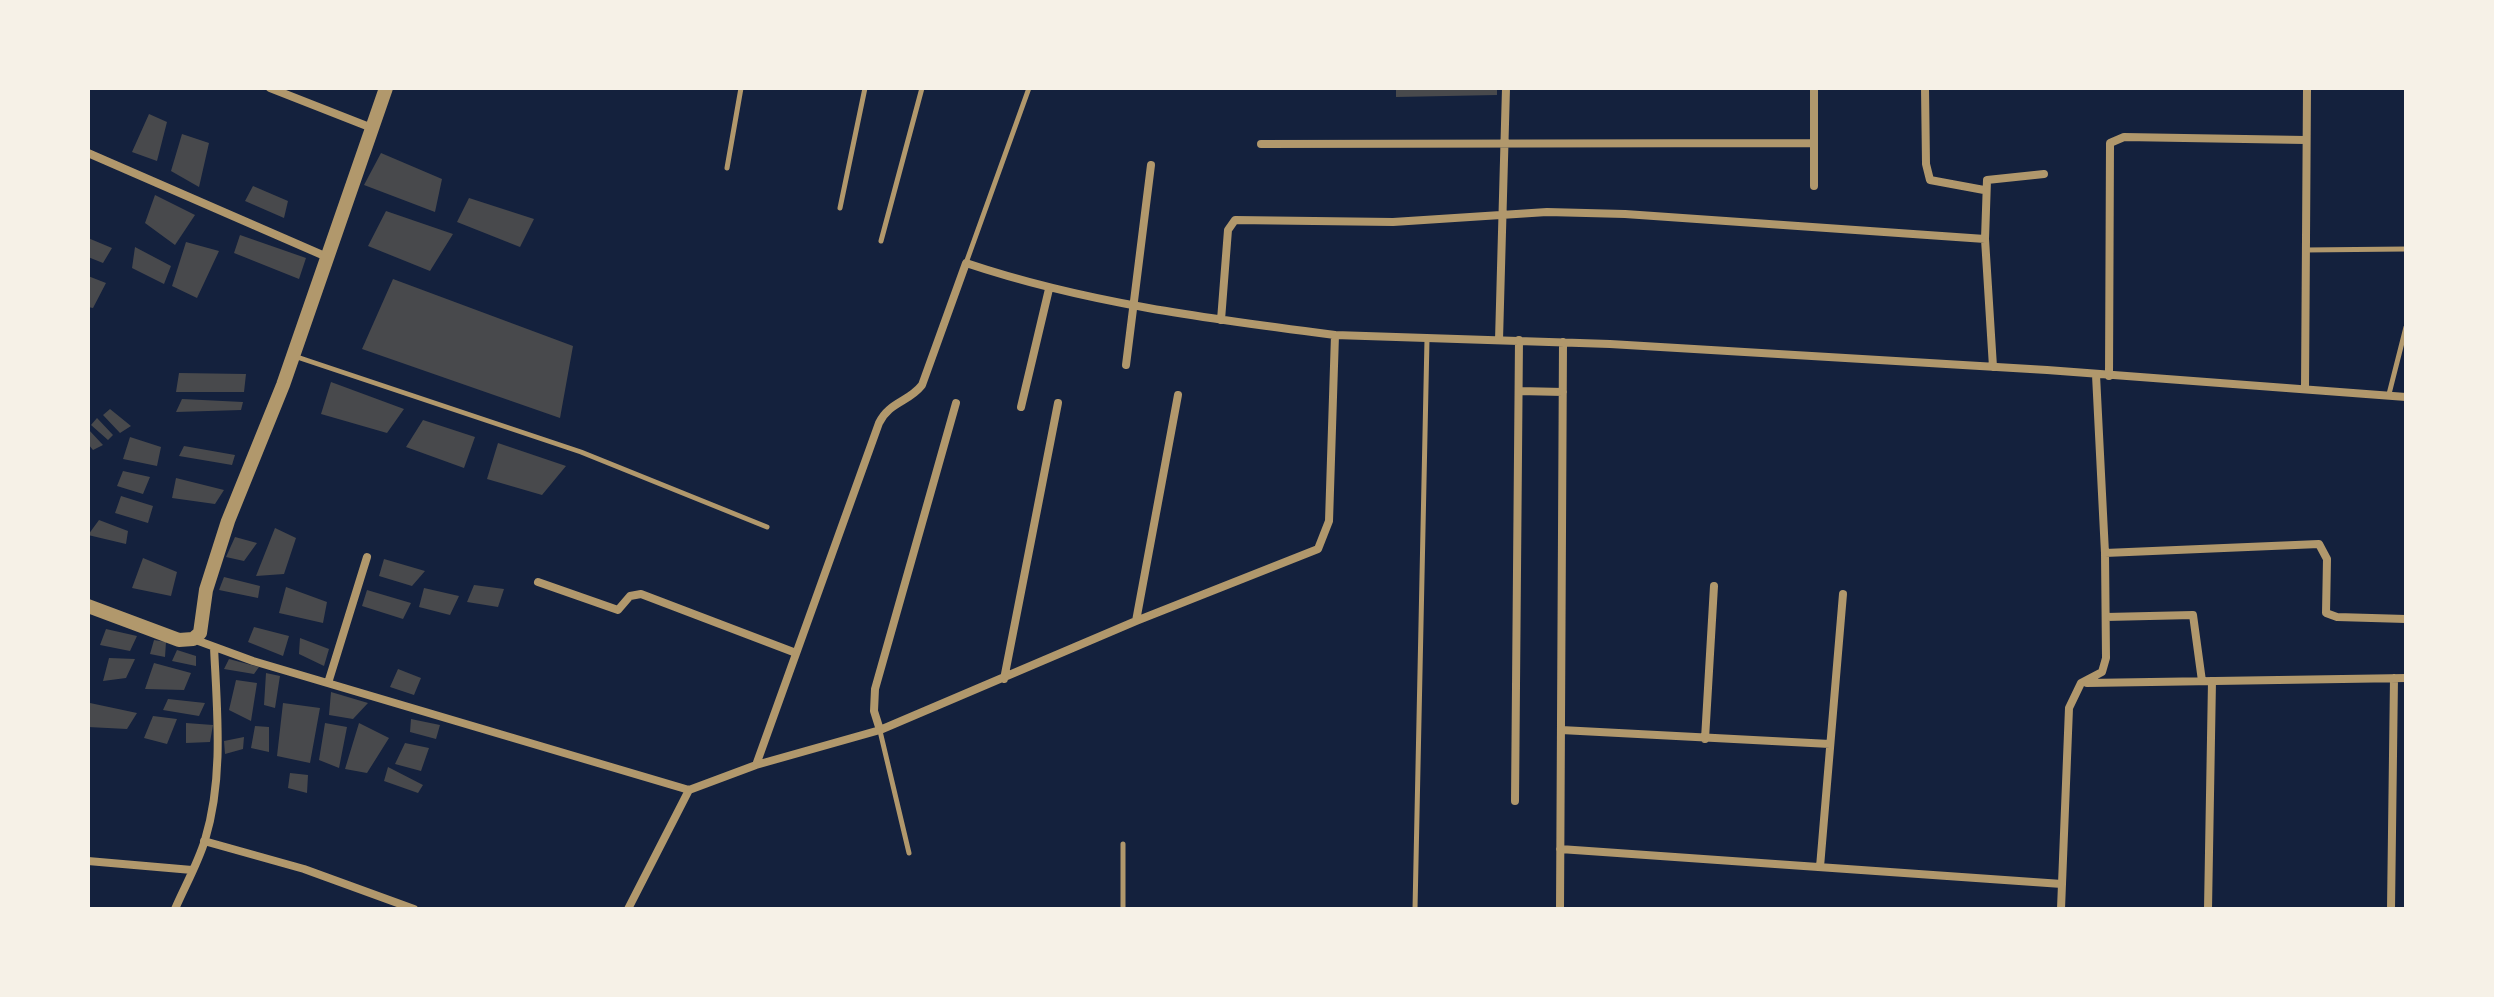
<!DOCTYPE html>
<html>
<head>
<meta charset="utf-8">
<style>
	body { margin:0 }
	#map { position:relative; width:2494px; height:997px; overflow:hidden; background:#14213d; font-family:Overpass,sans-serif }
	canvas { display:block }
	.frame { position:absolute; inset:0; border:90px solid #f6f1e7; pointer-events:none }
</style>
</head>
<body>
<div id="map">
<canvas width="2494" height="997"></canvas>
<div class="frame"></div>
</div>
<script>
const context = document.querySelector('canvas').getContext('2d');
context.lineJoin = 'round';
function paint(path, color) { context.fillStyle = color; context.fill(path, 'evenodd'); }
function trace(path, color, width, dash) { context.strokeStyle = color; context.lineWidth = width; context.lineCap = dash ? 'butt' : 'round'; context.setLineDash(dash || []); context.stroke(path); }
paint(new Path2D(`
	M1396,88H1497V95L1396,97Z
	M149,114L167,122L157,161L132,152Z
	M182,134L209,143L199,187L171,171Z
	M381,153L442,179L435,212L364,185Z
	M253,186L288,201L284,218L245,201Z
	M155,195L195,215L175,245L145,223Z
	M469,198L534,219L520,247L457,222Z
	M386,211L453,234L430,271L368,246Z
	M240,235L306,258L299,279L234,253Z
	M88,238L112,248L103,263L88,257Z
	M186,242L219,251L197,298L172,286Z
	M135,247L171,266L164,284L132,268Z
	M88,276L106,283L93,308L88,307Z
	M393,279L573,346L560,418L362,349Z
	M179,373L246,374L244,392H176Z
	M331,382L404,409L387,433L321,414Z
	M182,399L243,402L241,410L176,412Z
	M110,409L131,426L120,433L103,415Z
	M97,418L113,435L108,440L91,425Z
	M423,420L475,437L464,468L406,447Z
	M88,429L103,445L93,450L88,444Z
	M130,437L161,447L157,466L123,459Z
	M498,443L566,466L542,495L487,479Z
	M184,446L235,455L232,465L179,456Z
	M123,471L150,477L143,494L117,486Z
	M176,478L224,490L215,504L172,498Z
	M121,496L153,506L148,523L115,513Z
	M99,520L128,531L126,544L88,535Z
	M275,528L296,538L284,574L256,576Z
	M235,537L257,543L244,561L226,557Z
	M143,558L177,572L171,596L132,588Z
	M384,559L425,571L412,586L379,576Z
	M224,577L260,586L258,598L219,590Z
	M474,585L504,589L498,607L467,602Z
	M286,587L327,602L323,623L279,613Z
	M424,588L459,596L450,615L419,607Z
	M367,590L411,603L403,619L362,606Z
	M254,627L289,636L283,656L248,642Z
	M106,629L137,636L130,651L100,645Z
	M300,638L329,649L324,666L299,654Z
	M154,640L166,642L165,657L150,654Z
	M177,650L196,656V666L172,661Z
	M109,658L135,659L126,678L103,681Z
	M229,659L259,667L254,674L224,669Z
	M154,663L191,673L184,690L145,689Z
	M398,669L421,678L414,695L390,687Z
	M266,673L280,676L275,708L264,705Z
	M236,680L257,683L251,721L229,710Z
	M331,692L368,703L353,719L329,715Z
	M168,699L205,703L199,716L163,710Z
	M90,703L137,713L127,729L88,727Z
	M283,703L320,708L310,763L277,756Z
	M153,716L177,719L167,744L144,738Z
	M411,719L440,725L436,739L410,732Z
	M186,723L213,725L210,742L186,743Z
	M325,723L347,727L339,768L319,760Z
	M359,723L389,738L367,773L345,769Z
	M255,726L269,727V752L251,748Z
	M244,737L243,749L225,754L224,741Z
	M405,743L429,748L421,771L395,764Z
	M388,767L423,785L418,793L384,781Z
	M290,773L308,775L307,793L288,788Z`), '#48494c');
trace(new Path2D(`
	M727,168L741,88
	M840,208L865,88
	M881,241L922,88
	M2305,250L2406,249
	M966,263L1029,88
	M294,356L581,452L767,527
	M2389,394L2406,327
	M880,731L909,853
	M1123,909V844
	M1415,909L1427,339`), '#b1986c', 5);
trace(new Path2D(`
	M270,88L372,128
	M1814,88V186
	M1925,88L1926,164L1930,180L1984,190
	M1261,144L1812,143
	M88,153L327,257
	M1985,239L1987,180L2044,174
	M1221,320L1228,230L1235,220L1393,222L1547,212L1625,214L1985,239L1993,367
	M1499,340L1506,88
	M1126,365L1151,165
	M2109,376L2110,143L2124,137L2305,140
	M2305,388L2307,88
	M1519,391L1563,392
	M1021,407L1049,289
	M2105,553L2319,544L2327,559L2326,613L2337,617L2406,619
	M538,582L618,610L630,596L641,594L796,653
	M2106,617L2193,615L2202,681
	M1136,621L1178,395
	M193,639L253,661L689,790L756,765L880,730L1136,621L1318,549L1329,521L1335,335L1610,344L2047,370L2406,397
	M1004,679L1058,403
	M328,683L367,557
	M2087,683L2406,678
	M880,730L874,711L875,689L956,403
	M1561,730L1830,744
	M1705,739L1714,586
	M756,765L879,423C889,402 909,402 922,385L966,263C1085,303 1210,319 1335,335
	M1515,801L1519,340
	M204,841L304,869L414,909
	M1560,849L2062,884
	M88,861L192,870
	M1820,867L1843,594
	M175,909C185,886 198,863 205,840C224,777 217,711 214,647
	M628,909L689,790
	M1560,909L1563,342
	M2061,909L2069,708L2081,683L2102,672L2106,658L2105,553L2096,375
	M2208,909L2212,681
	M2391,909L2394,678`), '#b1986c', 8);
trace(new Path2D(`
	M88,606L179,640L193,639L200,633L206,590L228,521L283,385L386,88`), '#b1986c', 14);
</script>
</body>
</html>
